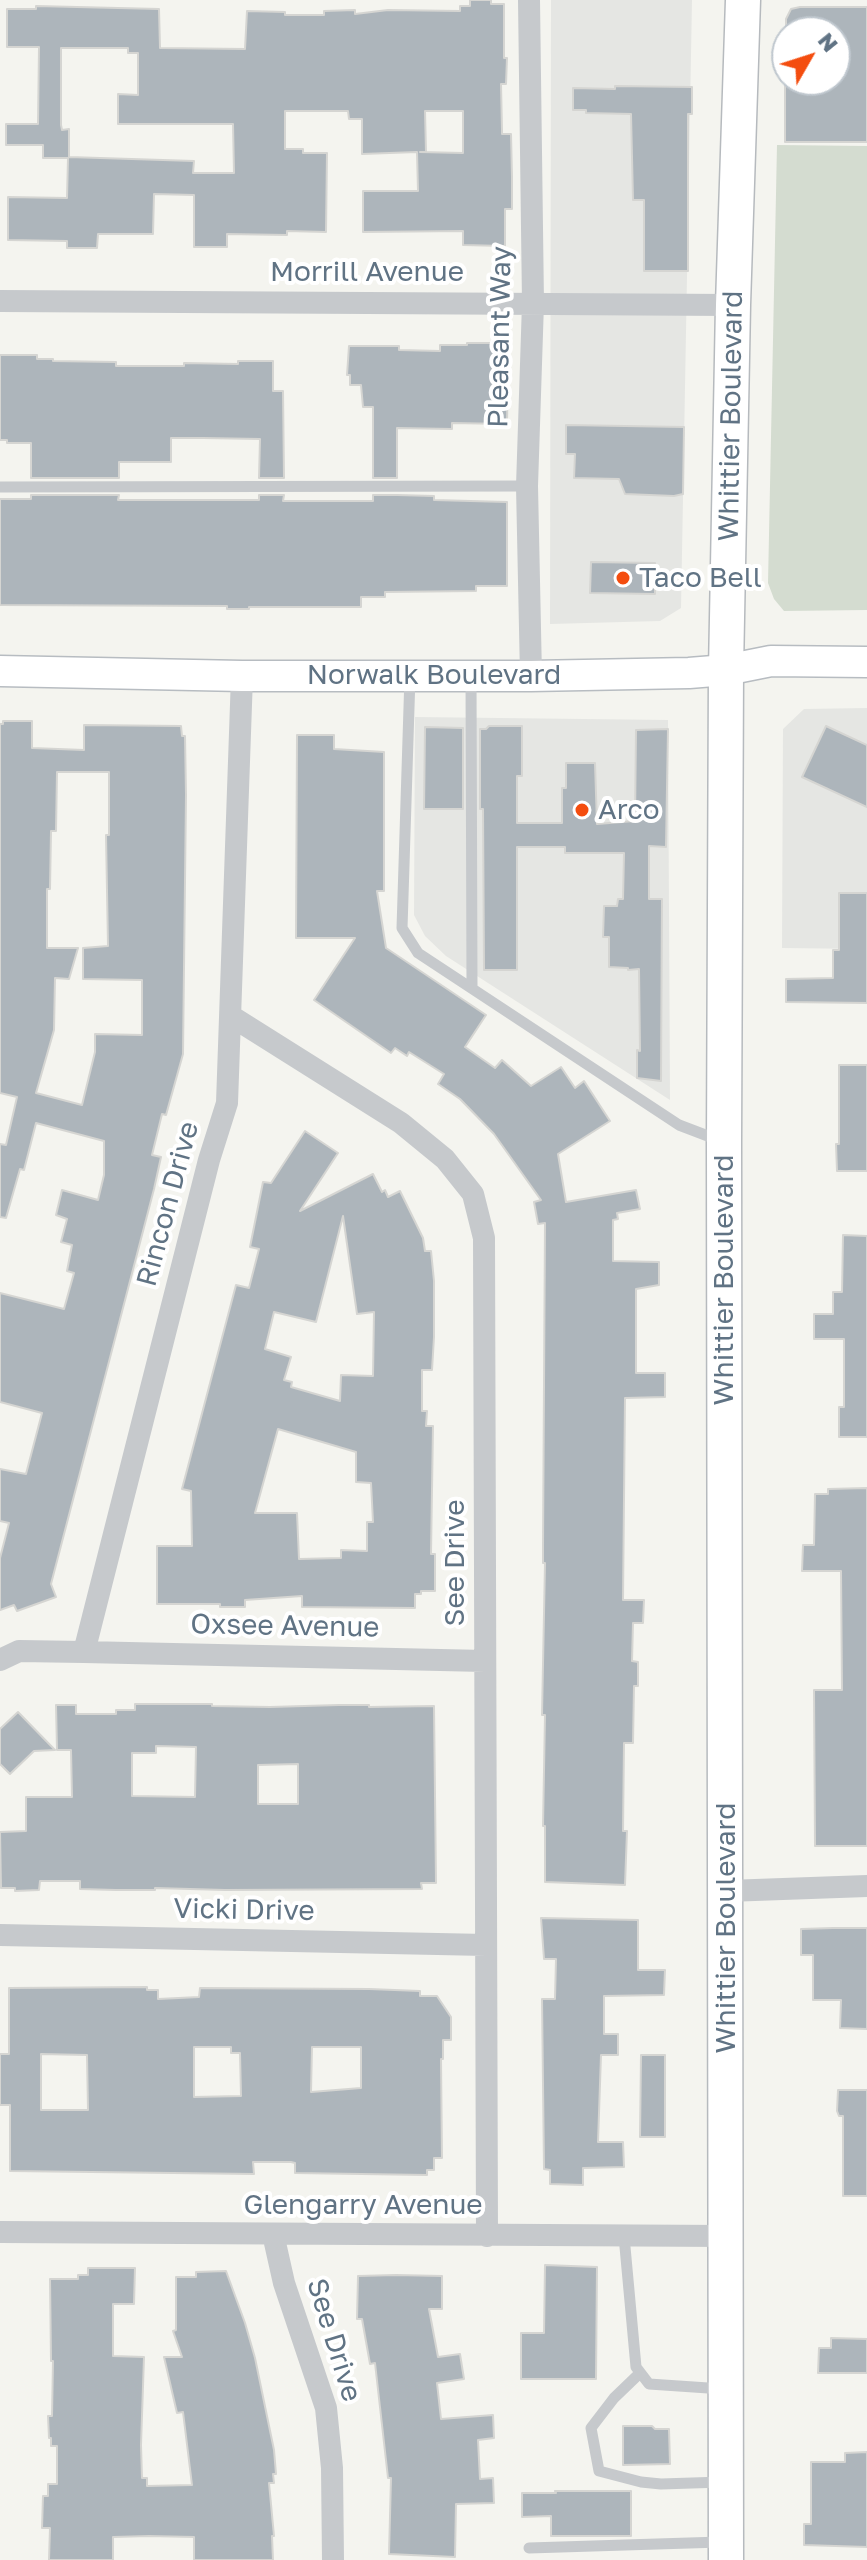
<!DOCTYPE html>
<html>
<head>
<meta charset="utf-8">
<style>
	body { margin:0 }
	#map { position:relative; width:867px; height:2560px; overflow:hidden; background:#f4f4ef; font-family:"Golos Text",sans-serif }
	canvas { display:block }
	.north { position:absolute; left:771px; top:16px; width:80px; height:80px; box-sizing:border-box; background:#fff; border:2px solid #bfc7ce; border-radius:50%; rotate:51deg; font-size:22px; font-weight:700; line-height:32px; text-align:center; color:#607384 }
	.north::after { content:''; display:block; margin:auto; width:28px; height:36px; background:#f44d0f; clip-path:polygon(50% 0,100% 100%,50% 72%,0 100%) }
</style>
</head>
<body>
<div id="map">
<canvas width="867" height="2560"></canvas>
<div class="north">N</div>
</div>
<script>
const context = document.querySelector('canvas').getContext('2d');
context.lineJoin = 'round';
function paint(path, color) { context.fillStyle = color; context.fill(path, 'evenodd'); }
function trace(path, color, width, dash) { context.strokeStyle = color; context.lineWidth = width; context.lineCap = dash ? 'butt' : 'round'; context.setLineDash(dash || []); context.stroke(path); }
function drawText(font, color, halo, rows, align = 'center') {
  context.font = font + ' "Golos Text",sans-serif'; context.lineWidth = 8; context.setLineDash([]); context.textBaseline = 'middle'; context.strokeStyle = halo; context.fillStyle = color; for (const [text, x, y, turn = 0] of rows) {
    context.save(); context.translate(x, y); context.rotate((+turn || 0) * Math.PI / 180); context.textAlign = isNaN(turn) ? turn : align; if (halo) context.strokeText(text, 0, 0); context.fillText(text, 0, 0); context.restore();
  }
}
paint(new Path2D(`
	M551,0H692L681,608L660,621L550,624Z
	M867,708V949L782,948L783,729L804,709Z
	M415,717L668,720L670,1100L446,956L425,936L414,915Z`), '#e5e6e3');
paint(new Path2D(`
	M777,145L867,146V610L784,611L774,599L768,583Z`), '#d4dcd0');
const building = new Path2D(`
	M470,0H491V4H504V58H507L506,84H501L502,130V134H511L512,177V209H505V246L463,245V231L363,232V191H418L417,152L362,154V119H349L348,111H285V149H303V153H327L326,232L287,231V235L227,234V247H194V195L154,194L153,234H98L97,248H67V241L8,240V197L67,198L68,158H43V145H6V124H38L39,47H7V9H36V6L159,9L160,48L245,49L247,11L285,12V15H324V11L355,10V14L388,10L460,11V6H470ZM61,48H128V53H138V95L118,94V124H233L234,173H193L194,161L69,157V129L62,130L61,125ZM425,111H463V153L420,152H426Z
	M800,7H867V142H785V80H835V32H786V19L791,9Z
	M615,86L692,87V114H688V271H644V200H633L631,114L586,113V110H573V88L615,89Z
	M467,343H505V360H508L507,424L452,423V429L397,428V478H373V407H363L361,385H350V375H347L349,346H399V350L440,351V345H467Z
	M0,355H37V359H53V361L116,362V366H184V363L238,364V361H273V391H283L284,478H259L260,439L203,438H171V462H119V478H31V443H7V440H0Z
	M566,425L684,427L683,494L674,496L625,494L619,479L574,478L575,454H566Z
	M31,495H119L118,500H259V495H284L283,501H373V495H397L434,496V500L507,502V586H476V591L385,592V597H361V607H249V609H227V606L0,605V499H31Z
	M591,562L655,563V594L590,593Z
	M3,721H32V748L84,750V725L181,726L182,736H185L186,795L183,1054L166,1115L162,1114L152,1155L161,1157L154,1189L51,1584L56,1597L17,1611L14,1605L0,1610V1558L9,1523L0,1521V1469L26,1474L42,1413L0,1402V1293L64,1309L74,1273L67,1271L72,1245L61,1242L67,1219L56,1215L62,1190L98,1200L104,1175V1141L36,1123L24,1170L20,1169L6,1218L0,1217V1144L6,1145L17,1097L0,1093V724H3ZM57,772H109V835H106L108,946L83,948V979L142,980V1035L95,1034V1052L82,1105L36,1093L54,1030L55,978L69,979L78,948H47V889H50L51,831H56Z
	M489,726H522V776H517V823H562V788H566V763H595L597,824L635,821L636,730L668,729L666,847L649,846V899H662L661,1081L637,1078V1050L640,1051L639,969L628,970V968L609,967V937H603L604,906H617L618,899H623L624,853H565V847H517V970H484L483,809H480V729H486Z
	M826,726L867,745V807L802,777Z
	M425,727L463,728V809H424Z
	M297,735H334V749L384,752V891H377L386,948L486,1015L465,1047L495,1068L502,1060L531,1086L561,1067L575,1088L584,1081L610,1121L558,1154L566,1202L636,1190L640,1209L617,1213L618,1219L613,1220V1261L659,1262V1285L636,1289V1373H665V1397L625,1398L623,1600H644L643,1623H633L632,1661L638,1662V1686H634L633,1743H624L623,1831H627L625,1885L545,1882V1826H543L545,1715H542L545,1563H543V1546L545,1223L538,1224L534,1202L541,1200L494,1134L460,1099L438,1084L444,1074L409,1052L407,1056L395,1048L391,1053L314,1000L355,938H296Z
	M839,893H867V1003L786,1002V979L833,978V950H839Z
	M839,1065H867V1171H837L836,1144H839Z
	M305,1131L338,1153L300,1211L373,1174L382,1192L385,1190L388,1197L400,1191L423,1238L425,1251H431L434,1281V1337L432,1370H422V1411H427L426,1426H433L431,1554H435V1591H421V1594H415V1608L302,1607V1596L245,1600V1607H220V1604H157V1546H192L191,1491L182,1489L236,1285L249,1288L259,1249L250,1247L263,1182L271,1183ZM343,1216L357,1314L374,1312L373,1376L341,1375L340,1401L291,1387L292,1382L284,1380L291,1357L265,1349L274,1312L316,1322ZM278,1429L356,1452V1482L371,1483L373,1522H367V1551L341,1550V1558L299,1559L297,1513H255Z
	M843,1235L867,1236V1437H839V1407H844V1339H814V1314H833V1292H842Z
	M867,1488V1846H815L814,1690H842L841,1571H802L803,1545H814L815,1494H828V1489Z
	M135,1704H212V1706L270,1707L339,1705H369V1707L434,1706L436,1883H421L422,1889L225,1890L155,1888V1890H116L80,1889V1881H40L39,1890L15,1891V1888H1L0,1832L26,1831V1797H72L71,1750H57L56,1705H76V1714H116V1710H135ZM156,1746L196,1747L195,1797L132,1796V1753H156ZM298,1764V1804H258V1765Z
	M18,1712L55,1750L34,1751L10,1774L0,1764V1729Z
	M541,1918L638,1920V1970H665L664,1995L604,1996V2034H618V2055H601L598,2142H623L624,2167L583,2168V2185L550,2184V2170L544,2169L542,1999H555L556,1959H544Z
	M833,1928H867V2029L840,2028L841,2000H813V1955H801V1929Z
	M147,1987V1990H158V1999L199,1997L200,1988L369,1989L420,1991V1996H437L451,2017V2040H443V2059H441L442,2158H434V2170H427V2175L295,2173V2163L291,2162H253L254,2174L10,2171V2105H0V2054H9V1988ZM194,2047H231V2053H240L241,2096L194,2097ZM312,2047H361V2088L311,2092ZM41,2054L87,2055L88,2110H41Z
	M641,2055H665V2137H640Z
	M838,2090H867V2196H843V2116H839L837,2111Z
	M545,2265L597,2267L596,2379H521V2333H544Z
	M88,2268H135L134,2304H113V2356L144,2357L141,2445L142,2478H147V2486L192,2485L183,2412L177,2413L164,2357H182L173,2331L176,2330V2277H196V2272L226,2271L245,2323L255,2358L274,2450L276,2474H273L274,2483H269L274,2536H272L273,2560H194V2537L149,2536L113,2537V2560H49L50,2528H42L43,2496H48V2484H57V2446H51V2438H49L48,2416H52L53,2361H51L50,2279H78V2275H88Z
	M396,2275L442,2276V2309H429L438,2357L460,2354L464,2379L437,2383L441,2419L493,2415L494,2438L478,2440L480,2479L493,2478L494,2503L456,2504L455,2557L389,2554L391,2478H388L375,2363L370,2364L362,2319H357L358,2276Z
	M831,2338L867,2339V2373H818L819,2348H831Z
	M623,2426H652L655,2429H669L670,2464L623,2465Z
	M867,2452V2547L804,2545V2524H811V2462H845V2453Z
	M555,2491H631V2536H551V2516L522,2517V2493H556Z`);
paint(building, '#adb5bb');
trace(building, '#d5d5d2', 2);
const secondary = new Path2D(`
	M0,671L242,676H531L689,673L726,670L771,661L867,662`);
const primary = new Path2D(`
	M726,2560L724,1143L726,670L733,305L743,0`);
trace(secondary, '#b7bcc1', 33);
trace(primary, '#b6babe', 37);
trace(new Path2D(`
	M0,487L527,486
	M410,676L402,928L418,953L679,1125L721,1141
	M471,676L472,988
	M624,2236L636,2367L649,2384L723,2389
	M640,2373L614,2398L591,2428L599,2471L641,2482L661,2484L723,2482
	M529,2548L721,2542`), '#c6c9cc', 11);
trace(new Path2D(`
	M529,0L533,303L527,486L531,676
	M0,301L733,305
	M231,1016L401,1123L445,1159L473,1194L484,1238L487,2236
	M84,1652L485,1661
	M0,1660L19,1651L84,1652L209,1160L227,1103L242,676
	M727,1891L867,1886
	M0,1935L486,1945
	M0,2232L726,2236
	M273,2234L284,2283L326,2408L332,2468L333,2560`), '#c6c9cc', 22);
trace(secondary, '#fff', 30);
trace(primary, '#fff', 34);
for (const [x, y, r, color] of [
	[623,578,8,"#f44d0f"],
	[582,810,8,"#f44d0f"]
]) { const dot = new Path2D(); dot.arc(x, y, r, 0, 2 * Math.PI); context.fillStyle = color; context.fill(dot); trace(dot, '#fff', 3); }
drawText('28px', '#607384', '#fff', [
	["Morrill Avenue",367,272],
	["Pleasant Way",500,337,-89],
	["Whittier Boulevard",731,416,-89],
	["Norwalk Boulevard",434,675],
	["Rincon Drive",168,1204,-75],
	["Whittier Boulevard",724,1280,-90],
	["See Drive",455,1563,-90],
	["Oxsee Avenue",285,1626,1],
	["Vicki Drive",244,1910,1],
	["Whittier Boulevard",726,1928,-90],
	["Glengarry Avenue",363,2205],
	["See Drive",334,2340,73]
]);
drawText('28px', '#607384', '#fff', [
	["Taco Bell",639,578],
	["Arco",598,810]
], 'left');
</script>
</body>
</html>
